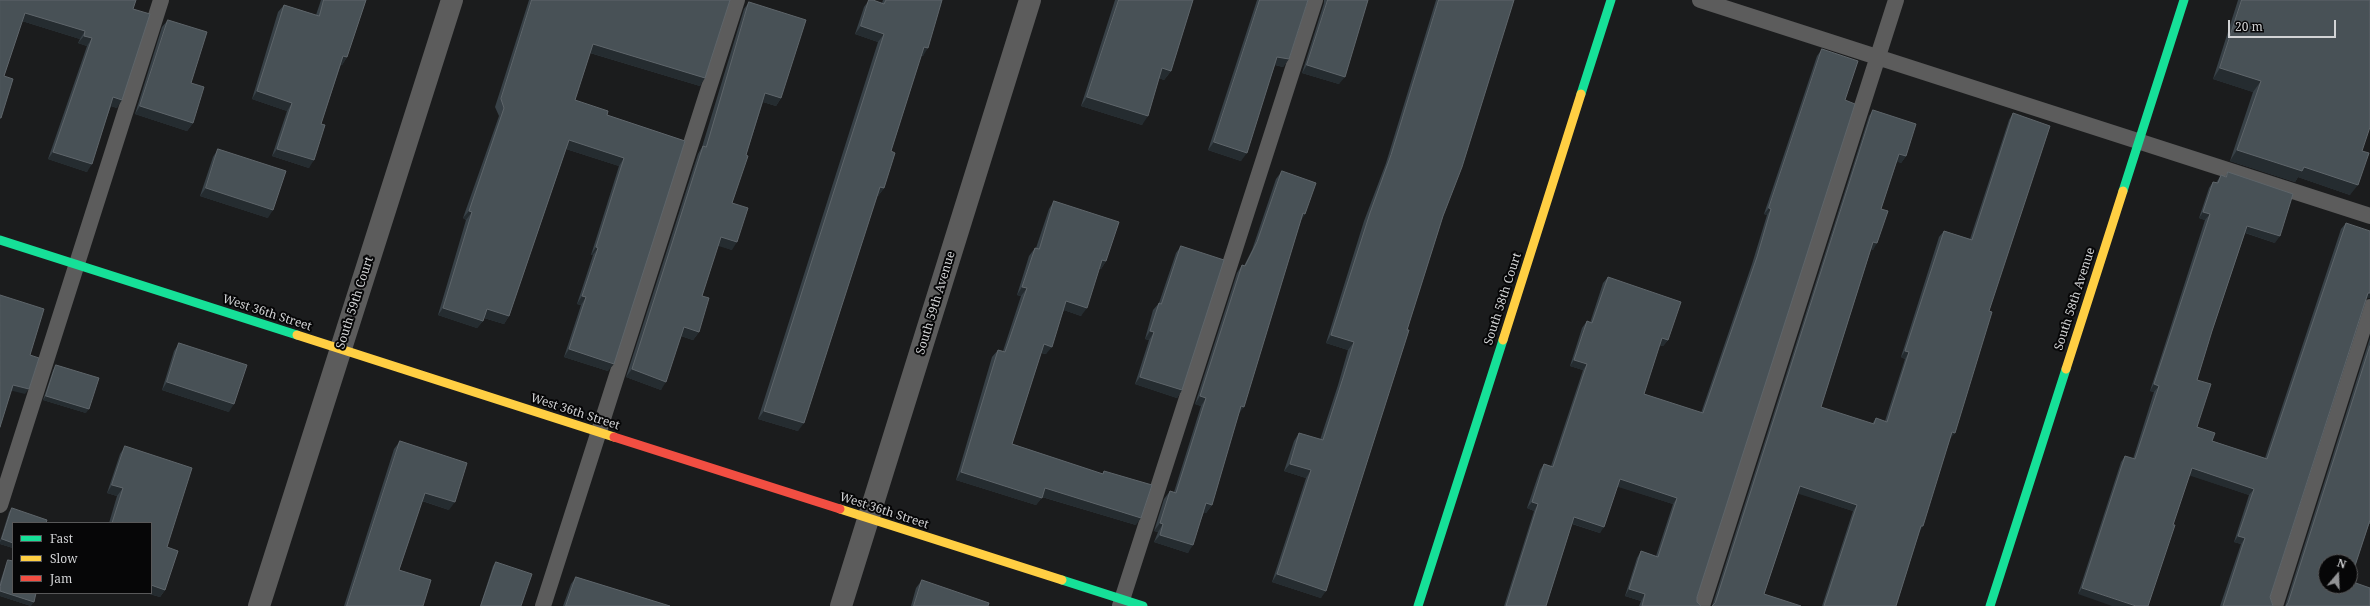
<!DOCTYPE html>
<html>
<head>
<meta charset="utf-8">
<style>
	body { margin:0 }
	#map { position:relative; width:2370px; height:606px; overflow:hidden; background:#1b1c1d; font-family:"Noto Serif",serif }
	canvas { display:block }
	.legend { position:absolute; left:12px; top:522px; width:140px; height:72px; box-sizing:border-box; background:#060607; border:1px solid #585859; margin:0; padding:5px 7px; list-style:none; font-size:12px; color:#d2d3d5 }
	.legend li { display:flex; align-items:center; gap:8px; height:20px }
	.legend b { width:20px; border:1px solid #585859 }
	.north { position:absolute; left:2318px; top:554px; width:40px; height:40px; box-sizing:border-box; background:#060607; border:1px solid #585859; border-radius:50%; rotate:19deg; font-size:11px; font-weight:700; line-height:16px; text-align:center; color:#d2d3d5 }
	.north::after { content:''; display:block; margin:auto; width:14px; height:18px; background:#929395; clip-path:polygon(50% 0,100% 100%,50% 72%,0 100%) }
	.scale { position:absolute; left:2228px; top:20px; width:108px; height:18px; box-sizing:border-box; border:2px solid #d2d3d5; border-top:0; padding-left:5px; font-size:12px; line-height:14px; white-space:nowrap; color:#d2d3d5; -webkit-text-stroke:3px #060607; paint-order:stroke }
</style>
</head>
<body>
<div id="map">
<canvas width="2370" height="606"></canvas>
<ul class="legend">
<li><b style="height:5px;background:#16e098"></b>Fast</li>
<li><b style="height:5px;background:#ffcf43"></b>Slow</li>
<li><b style="height:5px;background:#f24e42"></b>Jam</li>
</ul>
<div class="north">N</div>
<div class="scale">20 m</div>
</div>
<script>
const context = document.querySelector('canvas').getContext('2d');
context.lineJoin = 'round';
function trace(path, color, width, dash) { context.strokeStyle = color; context.lineWidth = width; context.lineCap = dash ? 'butt' : 'round'; context.setLineDash(dash || []); context.stroke(path); }
function paint(path, color) { context.fillStyle = color; context.fill(path, 'evenodd'); }
function drawText(font, color, halo, rows, align = 'center') {
  context.font = font + ' "Noto Serif",serif'; context.lineWidth = 4; context.setLineDash([]); context.textBaseline = 'middle'; context.strokeStyle = halo; context.fillStyle = color; for (const [text, x, y, turn = 0] of rows) {
    context.save(); context.translate(x, y); context.rotate((+turn || 0) * Math.PI / 180); context.textAlign = isNaN(turn) ? turn : align; if (halo) context.strokeText(text, 0, 0); context.fillText(text, 0, 0); context.restore();
  }
}
trace(new Path2D(`
	M1700,0L2370,216
	M0,505L161,0
	M543,606L737,0
	M1120,606L1315,0
	M1702,606L1896,0
	M2275,606L2370,307`), '#5c5c5c', 16);
trace(new Path2D(`
	M259,606L452,0
	M841,606L1030,0`), '#5c5c5c', 22);
trace(new Path2D(`
	M1581,94L1611,0
	M2123,191L2184,0
	M0,240L297,335
	M1062,580L1143,606
	M1418,606L1503,340
	M1990,606L2066,369`), '#16e098', 9);
trace(new Path2D(`
	M297,335L614,437
	M1503,340L1581,94
	M2066,369L2123,191
	M840,509L1062,580`), '#ffcf43', 9);
trace(new Path2D(`
	M614,437L840,509`), '#f24e42', 9);
paint(new Path2D(`
	M0,0L133,9L117,108L111,106L87,172L48,159L87,46L78,43L80,39L22,21L4,76L0,119Z
	M321,0H366L347,57L342,65L341,64L321,124L309,168L272,156L287,111L252,99L278,12L284,5L316,15Z
	M529,0H730L700,86L590,53L575,100L607,115L685,141L608,371L564,357L581,305L577,304L593,255H591L619,166L566,149L509,316L504,324L484,318L483,321L477,328L438,315L466,220L463,218L499,116L495,107Z
	M869,0L882,3L883,0H942L923,56H921L891,151L884,188L878,196H877L798,431L758,419L878,42L855,34L864,7Z
	M1115,0H1193L1171,71L1164,80L1159,78L1142,125L1081,106Z
	M1257,0H1308L1289,59L1283,67L1275,65L1241,161L1208,150Z
	M1324,0H1368L1339,84L1302,73L1324,3Z
	M1436,0H1514L1443,216L1321,598L1272,582L1306,478L1284,471L1294,441L1299,433L1320,440L1338,385L1348,350L1326,343L1364,221L1386,163Z
	M2238,0H2370L2362,151L2350,195L2298,177L2295,182L2230,161L2253,92L2213,79Z
	M749,2L781,98L776,106L763,102L746,155L732,203V250L718,245L702,296L699,332L693,340L681,336L661,390L626,377L698,154L702,147L744,9Z
	M168,20L191,83L193,123L187,131L135,114L162,27Z
	M1822,49L1845,100L1697,597V602L1701,606H1639L1641,601L1625,596L1637,558L1641,551L1656,556L1673,504L1617,486L1600,533L1572,524L1546,606H1504L1534,511L1527,508L1540,470L1544,464L1551,466L1583,370L1570,366L1582,328L1587,321L1590,323L1603,283L1608,277L1668,340L1663,346L1659,345L1644,394L1701,413L1752,264L1767,215L1764,214L1817,56Z
	M1873,110L1906,156L1901,163L1897,161L1881,209L1873,250L1871,249L1821,407L1872,424L1876,418L1885,421L1905,359L1901,357L1939,237L1944,231L1970,239L2009,120L2013,113L1989,311L1950,439L1919,533L1896,606H1822L1853,511L1798,493L1764,594L1712,606L1869,116Z
	M218,149L268,218L200,196L213,157Z
	M1282,171L1305,214L1301,220L1238,415L1212,505L1206,513L1204,512L1188,553L1154,542L1158,532L1154,531L1164,499L1170,491L1174,492L1201,406L1195,404L1237,273L1242,265L1244,266L1252,250L1276,179Z
	M2228,172L2275,243L2245,233L2212,331L2197,380V427L2212,441L2265,458L2341,229L2346,223L2368,298H2367L2270,597L2273,606H2220L2241,544L2234,542L2249,495L2190,475L2078,594L2121,462L2125,456L2133,459L2154,392L2150,391L2205,220L2199,218L2209,188L2213,182L2216,183L2221,175L2225,177Z
	M1054,201L1106,261L1101,269L1099,268L1081,316L1064,310L1046,354L1041,353L1012,444L1102,474L1104,471L1136,525L1042,497L1036,505L956,480L992,357L998,350L1003,351L1021,296L1017,295L1029,256L1035,248H1036L1049,209Z
	M1181,246L1182,390L1177,398L1135,384L1149,340L1145,339L1153,310L1159,303L1176,253Z
	M2370,338V524H2369L2350,581L2370,606H2285Z
	M179,343L229,412L162,390L174,351Z
	M56,365L86,413L43,400L53,370Z
	M400,441L449,510L422,501L399,570L423,606H344L394,449Z
	M125,446L167,547L165,590L160,597L146,593H151V523H109L117,496L107,493L120,454Z
	M12,508L13,523V548L0,544V541L9,512Z
	M8,560L31,606L0,596V582L6,564Z
	M496,562L521,606H480L493,566Z
	M576,577L670,606H563L571,584Z
	M922,580L988,606H911L916,588Z`), '#384147');
paint(new Path2D(`
	M25,13L85,31L80,39L19,20Z
	M861,26L884,34L878,42L855,34Z
	M84,36L92,38L87,46L78,43Z
	M593,44L705,78L700,86L587,52Z
	M924,47L928,48L923,56L919,55Z
	M343,56L347,57L342,65L338,63Z
	M1277,57L1289,59L1283,67L1272,64Z
	M1307,65L1345,77L1339,84L1302,73Z
	M1162,68L1171,71L1164,80L1156,77Z
	M2220,68L2261,81L2253,92L2213,79Z
	M257,91L292,103L287,111L252,99Z
	M765,93L781,98L776,106L760,101Z
	M113,97L122,100L117,108L108,105Z
	M1087,97L1148,116L1142,125L1081,106Z
	M140,106L193,123L187,131L135,114Z
	M569,140L624,158L619,166L563,148Z
	M1214,142L1247,153L1241,161L1208,150Z
	M277,149L314,160L309,168L272,156Z
	M2237,150L2304,167L2358,185L2350,195L2298,177L2295,182L2230,161Z
	M53,152L92,164L87,172L48,159Z
	M1899,154L1906,156L1901,163L1895,161Z
	M880,187L884,188L878,196L875,195Z
	M206,188L273,210L268,218L200,196Z
	M1769,208L1771,209L1767,215L1764,214Z
	M469,211L472,212L466,220L463,218Z
	M2203,212L2210,214L2205,220L2199,218Z
	M1303,213L1305,214L1300,222Z
	M2247,226L2280,236L2275,243L2243,232Z
	M721,237L737,242L732,250L715,245Z
	M1873,242L1877,243L1873,250L1869,248Z
	M596,247L598,248L593,255H591Z
	M1102,260L1106,261L1101,269L1097,267Z
	M1022,287L1027,288L1021,296L1017,295Z
	M2368,293H2370V298H2368L2364,300Z
	M582,296L586,297L581,305L577,304Z
	M1066,301L1087,308L1081,316L1061,309Z
	M443,308L483,321L477,328L438,315Z
	M487,309L509,316L504,324L481,317Z
	M684,327L699,332L693,340L678,335Z
	M1150,331L1154,332L1149,340L1145,339Z
	M1331,335L1354,342L1348,350L1326,343Z
	M1662,338L1668,340L1663,346L1657,344Z
	M1044,344L1052,347L1046,354L1038,352Z
	M569,349L614,364L608,371L564,357Z
	M1905,351L1909,352L1905,359L1901,357Z
	M1574,360L1587,364L1583,370L1570,366Z
	M632,369L666,382L661,390L626,377Z
	M1140,377L1182,390L1177,398L1135,384Z
	M167,382L234,404L229,412L162,390Z
	M2154,384L2159,386L2154,392L2150,391Z
	M13,385L29,389L25,394L9,390Z
	M46,396L89,409L86,413L43,400Z
	M1200,396L1206,398L1201,406L1195,404Z
	M1241,406L1244,407L1238,415Z
	M764,411L804,423L798,431L758,419Z
	M1952,432L1955,433L1950,439Z
	M1290,464L1311,470L1306,478L1284,471Z
	M2192,468L2254,489L2249,495L2188,475Z
	M961,472L1042,498L1036,505L956,480Z
	M1620,479L1677,498L1673,504L1615,486Z
	M112,485L123,488L117,496L107,493Z
	M1800,486L1857,505L1853,511L1796,493Z
	M1045,488L1141,518L1136,525L1039,496Z
	M425,493L455,502L449,510L420,500Z
	M1532,502L1538,504L1534,511L1527,508Z
	M1206,503L1212,505L1206,513L1201,511Z
	M1574,517L1604,527L1600,533L1570,523Z
	M1160,523L1163,524L1158,532L1154,531Z
	M1921,526H1923L1919,533Z
	M1160,535L1193,545L1188,553L1154,542Z
	M2238,536L2245,538L2241,544L2234,542Z
	M2,539L13,543V548L0,544V542Z
	M1277,574L1326,591L1321,598L1272,582Z
	M151,585L165,590L160,597L146,593H151Z
	M2082,588L2136,606H2112L2078,594Z
	M1629,589L1645,594L1641,601L1625,596Z
	M0,591L34,602L31,606L0,596Z`), '#252c30');
const building = new Path2D(`
	M0,0H136L133,9L150,14L122,100L113,97L92,164L53,152L92,38L84,36L85,31L25,13L4,76L13,79L1,118H0Z
	M324,0H366L347,57L343,56L321,124L325,125L314,160L277,149L292,103L257,91L284,5L319,16Z
	M532,0H730L705,78L593,44L575,100L608,111L607,115L685,141L614,364L569,349L586,297L582,296L598,248L596,247L624,158L569,140L509,316L487,309L483,321L443,308L472,212L469,211L504,108L501,99Z
	M869,0H873L884,4L886,0H942L928,48L924,47L891,151L895,153L884,188L880,187L804,423L764,411L884,34L861,26Z
	M1119,0H1193L1171,71L1162,68L1148,116L1087,97Z
	M1260,0H1308L1289,59L1277,57L1247,153L1214,142Z
	M1328,0H1368L1345,77L1307,65Z
	M1439,0H1514L1462,167L1443,216L1407,330H1409L1326,591L1277,574L1311,470L1290,464L1299,433L1323,440L1343,378L1354,342L1331,335L1370,213L1391,155Z
	M2242,0H2370V127L2362,151L2369,153L2358,185L2304,167L2302,171L2237,150L2261,81L2220,68Z
	M749,2L806,20L781,98L765,93L746,155L748,156L732,203L748,208L737,242L721,237L702,296L709,298L699,332L684,327L666,382L632,369L703,146L706,147Z
	M168,20L207,32L191,83L204,87L193,123L140,106Z
	M1822,49L1858,61L1845,100L1855,104L1697,597V602L1701,606H1642L1645,594L1629,589L1641,551L1658,557L1677,498L1620,479L1604,527L1574,517L1546,606H1506L1538,504L1532,502L1544,464L1553,467L1587,364L1574,360L1587,321L1592,323L1608,277L1681,302L1668,340L1662,338L1644,394L1703,413L1757,257L1771,209L1769,208Z
	M1873,110L1916,124L1906,156L1899,154L1881,209L1888,211L1877,243L1873,242L1821,407L1874,424L1876,418L1887,422L1909,352L1905,351L1944,231L1972,240L2013,113L2050,126L1989,311L1992,312L1955,433L1952,432L1923,526H1921L1896,606H1824L1857,505L1800,486L1764,594L1801,606H1712L1715,603Z
	M218,149L286,171L273,210L206,188Z
	M1282,171L1316,183L1305,214L1303,213L1244,407L1241,406L1212,505L1206,503L1193,545L1160,535L1163,524L1160,523L1170,491L1176,493L1206,398L1200,396L1242,265L1245,266L1257,242Z
	M2228,172L2293,194L2280,236L2247,226L2212,331L2197,380L2211,384L2197,427L2215,433L2212,441L2267,459L2346,223L2370,231V293H2368L2270,597L2273,606H2223L2245,538L2238,536L2254,489L2192,468L2173,525H2175L2148,606H2136L2082,588L2125,456L2135,459L2159,386L2154,384L2210,214L2203,212L2213,182L2218,183L2221,175L2226,177Z
	M1054,201L1119,222L1106,261L1102,260L1087,308L1066,301L1052,347L1044,344L1012,444L1103,474L1104,471L1152,485L1141,518L1045,488L1042,498L961,472L998,350L1005,352L1027,288L1022,287L1035,248L1039,249Z
	M1181,246L1224,260L1182,390L1140,377L1154,332L1150,331L1159,303L1161,304Z
	M0,295L44,309L30,355L39,358L29,389L13,385L0,427Z
	M179,343L247,365L234,404L167,382Z
	M2370,346V520L2350,581L2370,588V606H2286L2288,603ZM2326,562H2350V586H2326Z
	M56,365L99,378L89,409L46,396Z
	M400,441L467,463L455,502L425,493L399,570L431,580L423,606H347Z
	M125,446L192,468L167,547L178,551L165,590L151,585V523H112L123,488L112,485Z
	M12,508L47,520L46,523H13V543L2,539Z
	M8,560L13,561V593H36L34,602L0,591V587Z
	M496,562L532,574L521,606H481Z
	M576,577L670,606H566Z
	M922,580L989,603L988,606H914Z`);
paint(building, '#485156');
trace(building, '#5e656a', 1);
drawText('12px', '#d2d3d5', '#060607', [
	["South 58th Court",1503,299,-72],
	["South 58th Avenue",2075,299,-72],
	["South 59th Court",355,303,-72],
	["South 59th Avenue",936,303,-73],
	["West 36th Street",267,313,18],
	["West 36th Street",575,412,18],
	["West 36th Street",884,511,18]
]);
</script>
</body>
</html>
